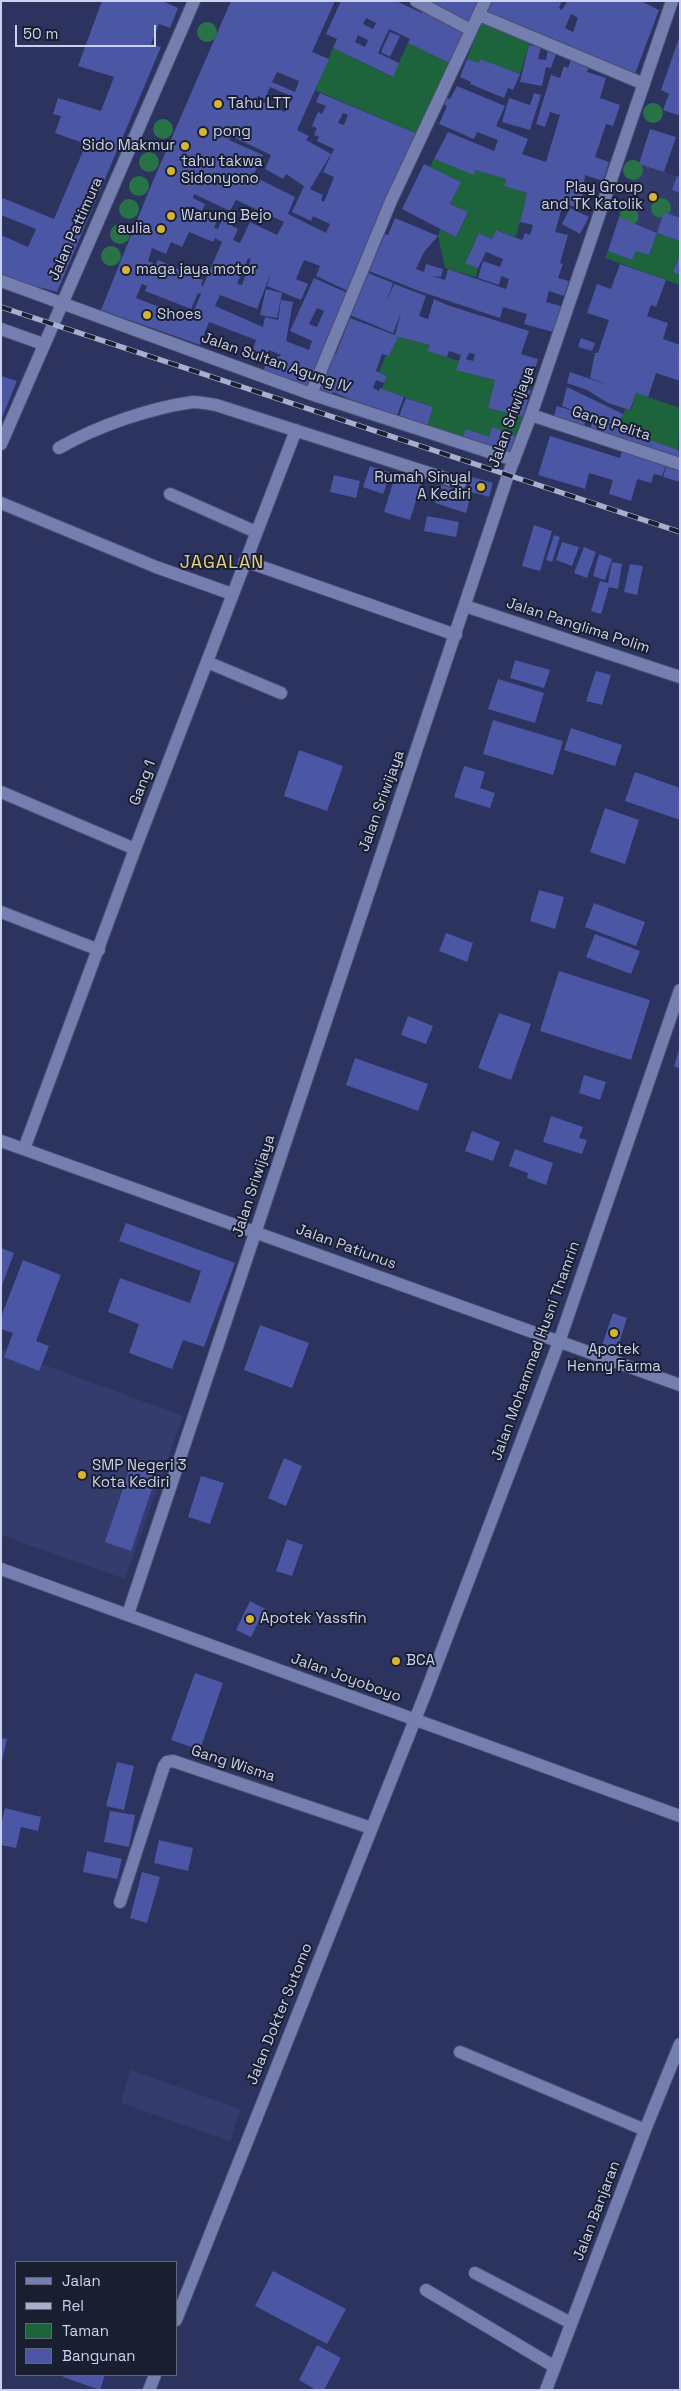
<!DOCTYPE html>
<html>
<head>
<meta charset="utf-8">
<style>
	body { margin:0 }
	#map { position:relative; width:681px; height:2391px; overflow:hidden; background:#2c335e; font-family:"Space Grotesk",sans-serif }
	canvas { display:block }
	.frame { position:absolute; inset:0; border:2px solid #ccd2ed; pointer-events:none }
	.legend { position:absolute; left:15px; top:2261px; width:162px; height:115px; box-sizing:border-box; background:#1a1e31; border:1px solid #61667c; margin:0; padding:6px 9px; list-style:none; font-size:15px; color:#ccd2ed }
	.legend li { display:flex; align-items:center; gap:10px; height:25px }
	.legend b { width:25px; border:1px solid #61667c }
	.scale { position:absolute; left:15px; top:25px; width:141px; height:22px; box-sizing:border-box; border:2px solid #ccd2ed; border-top:0; padding-left:6px; font-size:15px; line-height:18px; white-space:nowrap; color:#ccd2ed; -webkit-text-stroke:4px #1a1e31; paint-order:stroke }
</style>
</head>
<body>
<div id="map">
<canvas width="681" height="2391"></canvas>
<div class="frame"></div>
<ul class="legend">
<li><b style="height:6px;background:#747eaf"></b>Jalan</li>
<li><b style="height:6px;background:#a8afcd"></b>Rel</li>
<li><b style="height:14px;background:#1d633b"></b>Taman</li>
<li><b style="height:14px;background:#4b56a5"></b>Bangunan</li>
</ul>
<div class="scale">50 m</div>
</div>
<script>
const context = document.querySelector('canvas').getContext('2d');
context.lineJoin = 'round';
function paint(path, color) { context.fillStyle = color; context.fill(path, 'evenodd'); }
function trace(path, color, width, dash) { context.strokeStyle = color; context.lineWidth = width; context.lineCap = dash ? 'butt' : 'round'; context.setLineDash(dash || []); context.stroke(path); }
function drawText(font, color, halo, rows, align = 'center') {
  context.font = font + ' "Space Grotesk",sans-serif'; context.lineWidth = 4; context.setLineDash([]); context.textBaseline = 'middle'; context.strokeStyle = halo; context.fillStyle = color; for (const [text, x, y, turn = 0] of rows) {
    context.save(); context.translate(x, y); context.rotate((+turn || 0) * Math.PI / 180); context.textAlign = isNaN(turn) ? turn : align; if (halo) context.strokeText(text, 0, 0); context.fillText(text, 0, 0); context.restore();
  }
}
paint(new Path2D(`
	M639,164L680,177V241L619,217Z
	M1,1349L183,1416L125,1579L1,1535Z
	M130,2070L240,2109L230,2141L121,2103Z`), '#343c6e');
paint(new Path2D(`
	M482,18L531,39L520,74L480,60L479,63L467,59Z
	M408,43L449,63L418,134L315,90L333,48L392,77Z
	M434,159L473,174L475,170L506,179L504,186L527,193L516,237L496,230L492,239L479,233L465,262L478,268L476,277L445,268L438,236L440,229L456,237L468,213L450,204L461,182L430,167Z
	M657,233L680,241V255L673,272L680,275V285L605,258L608,251L632,260L636,251L649,255Z
	M398,337L430,345L428,351L459,361L456,369L495,380L488,408L523,417L517,437L492,427L489,437L461,441L426,429L433,407L382,389L387,376L379,372L386,355L389,356Z
	M636,393L680,408L678,451L618,429L625,409L631,410Z`), '#1d633b');
paint(new Path2D(`
	M197 32a10 10 0 1 1 20 0a10 10 0 1 1-20 0Z
	M643 113a10 10 0 1 1 20 0a10 10 0 1 1-20 0Z
	M153 129a10 10 0 1 1 20 0a10 10 0 1 1-20 0Z
	M139 162a10 10 0 1 1 20 0a10 10 0 1 1-20 0Z
	M623 170a10 10 0 1 1 20 0a10 10 0 1 1-20 0Z
	M129 186a10 10 0 1 1 20 0a10 10 0 1 1-20 0Z
	M651 208a10 10 0 1 1 20 0a10 10 0 1 1-20 0Z
	M119 209a10 10 0 1 1 20 0a10 10 0 1 1-20 0Z
	M627,207L635,209L638,213V220L634,225L619,222L620,212Z
	M110 234a10 10 0 1 1 20 0a10 10 0 1 1-20 0Z
	M101 256a10 10 0 1 1 20 0a10 10 0 1 1-20 0Z`), '#277247');
paint(new Path2D(`
	M102,1H162L178,8L170,28L159,24L151,44L161,47L57,292L1,277V235L28,247L36,229L1,215V202L3,198L54,219L86,144L55,133L61,116L53,114L58,98L101,111L114,77L78,66Z
	M231,1H335L312,52L329,59L297,130L309,136L306,140L331,154L310,189L323,195L321,200L324,202L334,177L323,172L334,149L317,141L319,137L314,135L317,128L312,126L318,112L322,114L326,106L316,102L320,93L418,134L348,291L316,276L320,266L304,260L296,279L308,284L301,300L267,286L272,270L257,309L220,295L215,306L263,327L265,317L278,320L281,300L293,302L286,341L309,350L312,341L290,331L314,278L352,295L310,391L263,372L269,355L276,358L281,355L269,350L267,357L252,353L256,340L209,322L200,345L101,310L150,188ZM277,72L299,81L295,92L272,82ZM270,87L293,97L285,112L256,99L258,96L265,99ZM343,113L348,115L344,125L338,123ZM231,136L271,155L265,169L283,179L286,174L304,186L292,212L311,221L313,216L330,224L326,233L288,214L295,197L253,176L263,155L229,140ZM194,194L230,211L236,200L284,222L277,235L250,222L240,243L233,240L238,229L232,226L233,224L222,219L218,229L214,228L218,218L202,211L205,204L193,198ZM191,206L202,211L198,219L188,214ZM189,232L213,242L215,238L222,242L203,286L201,285L203,280L158,260L156,265L148,261L152,248L166,254L171,242L182,247ZM248,258L251,259L242,285L237,284ZM142,284L147,286L145,291L191,309L198,293L201,294L192,315L195,316L193,320L136,298ZM317,308L324,311L317,327L309,324Z
	M341,1H396L422,13L423,10L465,30L449,63L408,43L410,39L389,29L378,53L399,63L393,77L333,48L337,39L326,34ZM366,18L376,23L373,29L363,24ZM358,35L368,40L365,47L355,42Z
	M427,1H484L471,28Z
	M490,1H562L559,8L562,10L567,1H641L659,10L633,79L482,16ZM571,14L578,18L573,32L565,28Z
	M390,32L400,36L390,57L381,52Z
	M679,38H680V116L663,110L669,94L661,90Z
	M529,45L541,47L538,59L546,60L548,49L557,51L551,68L546,67L542,86L520,82Z
	M467,59L479,63L480,59L520,74L513,90L508,88L504,98L470,84L471,82L460,77Z
	M571,59L590,65L587,72L606,78L600,98L620,105L613,126L606,124L595,157L609,162L603,181L585,175L582,199L579,198L576,207L563,204L555,232L568,235L560,263L563,264L558,278L569,281L564,296L549,291L546,302L561,306L553,332L524,324L527,314L503,307L500,318L419,291L369,271L385,234L388,235L395,218L438,236L424,252L416,269L424,272L426,264L443,269L441,277L432,276L445,280L448,269L506,289L509,279L501,276L499,285L478,278L483,261L500,267L503,259L486,252L478,268L465,263L479,233L492,239L496,230L522,240L525,233L530,235L533,225L520,222L527,193L504,186L506,179L475,170L474,175L434,159L448,132L494,151L498,140L477,132L474,139L439,124L447,106L444,105L447,98L450,99L457,86L505,106L496,126L528,139L522,154L546,162L560,115L550,112L545,127L536,124L551,75L560,78L564,66L568,68Z
	M534,93L541,95L530,130L502,122L509,98L530,105Z
	M650,129L676,137L664,172L639,164Z
	M424,164L461,182L450,204L468,212L456,237L402,209Z
	M677,176L680,177V193L672,190Z
	M570,208L589,217L580,234L562,224Z
	M664,212L680,218V241L657,233L649,255L636,251L632,260L608,251L619,217L657,233Z
	M680,255V275L673,272Z
	M620,264L666,280L656,307L651,305L647,316L668,323L663,339L680,345V381L656,373L648,397L636,393L630,410L608,403L587,390L567,383L570,372L608,385L590,378L595,353H598L609,320L587,313L597,284L611,289Z
	M368,273L393,283L386,303L394,284L426,296L419,316L428,319L434,299L447,305L529,331L521,354L538,359L530,385L523,383L522,387L531,390L523,417L488,408L495,380L456,370L461,355L449,351L447,357L427,351L430,345L398,337L389,356L382,354L376,371L387,376L384,383L376,380L373,388L379,391L380,388L404,397L396,418L333,392L332,394L319,389L334,354H336L350,318L395,335L401,313L393,333L350,315ZM469,353L475,354L473,361L466,359Z
	M266,289L282,293L277,318L260,315Z
	M581,338L595,343L592,351L578,347Z
	M1,376L17,381L1,420Z
	M567,387L623,414L618,427L588,415L583,428L553,419L557,406L586,415L562,406Z
	M406,398L433,407L426,429L398,419Z
	M593,419L680,451V462L590,431Z
	M492,427L520,438L513,459L461,441L466,429L489,437Z
	M550,436L620,458L622,450L666,465L662,476L654,474L651,483L638,479L640,476L637,480L631,501L609,494L613,480L589,473L585,489L538,475Z
	M667,464L680,468V482L663,477Z
	M370,466L391,473L383,494L363,487Z
	M334,475L360,481L356,498L330,492Z
	M395,476L421,484L410,520L384,512Z
	M472,477L493,483L489,497L468,491Z
	M441,485L471,494L466,513L435,503Z
	M427,516L459,522L456,537L424,531Z
	M534,525L552,531L540,571L522,566Z
	M554,535L560,537L552,562L546,560Z
	M562,542L579,547L572,566L556,560Z
	M584,547L596,552L587,578L574,573Z
	M599,554L612,559L605,580L593,576Z
	M612,562L622,564L618,589L609,587L601,614L591,611L600,581L608,583Z
	M630,564L643,566L637,595L624,592Z
	M515,660L550,670L544,688L510,678Z
	M596,671L611,675L602,705L586,701Z
	M498,679L544,693L535,723L488,709Z
	M493,720L563,741L553,775L483,754Z
	M571,728L622,745L615,766L564,750Z
	M299,750L343,766L327,811L284,796Z
	M464,766L485,772L480,788L495,793L490,808L454,797Z
	M635,772L680,788V820L625,801Z
	M605,808L639,820L625,864L590,852Z
	M539,890L564,897L555,929L530,921Z
	M594,903L645,922L636,946L585,927Z
	M446,933L473,943L467,962L439,951Z
	M595,934L640,951L631,974L586,957Z
	M559,971L650,1000L631,1060L540,1031Z
	M499,1013L531,1024L511,1080L478,1068Z
	M408,1016L433,1026L426,1044L401,1035Z
	M679,1050H680V1069L674,1066Z
	M355,1058L428,1084L418,1111L346,1085Z
	M584,1075L606,1082L600,1100L579,1093Z
	M551,1116L583,1127L579,1138L587,1140L582,1154L543,1142Z
	M472,1131L500,1142L493,1161L465,1151Z
	M515,1149L553,1163L546,1185L527,1178L528,1173L509,1166Z
	M126,1223L235,1263L204,1347L183,1340L172,1369L129,1353L139,1324L108,1312L120,1278L190,1303L201,1271L119,1241Z
	M1,1248L14,1253L1,1288Z
	M23,1260L61,1275L36,1341L49,1346L39,1371L4,1357L13,1333L1,1329V1317Z
	M613,1313L627,1318L616,1353L601,1348Z
	M260,1325L309,1343L292,1388L244,1370Z
	M284,1458L302,1466L286,1506L268,1498Z
	M131,1465L157,1474L131,1551L105,1542Z
	M201,1476L224,1483L210,1524L188,1517Z
	M287,1539L303,1545L292,1576L276,1571Z
	M250,1601L265,1609L251,1637L236,1630Z
	M195,1673L223,1683L200,1750L171,1740Z
	M1,1738L7,1739L2,1760H1Z
	M117,1762L134,1766L124,1810L106,1806Z
	M5,1808L41,1817L38,1831L21,1827L16,1848L1,1845V1825Z
	M110,1811L135,1815L129,1847L104,1842Z
	M159,1840L193,1848L188,1871L154,1863Z
	M87,1851L122,1859L117,1879L83,1872Z
	M142,1872L160,1877L147,1923L130,1918Z
	M273,2271L346,2309L327,2344L255,2306Z
	M317,2345L341,2358L324,2390H316L299,2380Z
	M64,2375H105L100,2390L63,2377Z`), '#4b56a5');
const minor = new Path2D(`
	M416,1L471,30
	M479,15L644,84
	M1,281L311,394L514,460
	M1,329L43,344
	M311,394L391,201L485,1
	M531,415L680,464
	M59,448C97,426 150,408 193,402C201,402 209,404 216,405L460,483
	M170,494L256,532
	M1,503L156,567L232,594
	M245,561L456,635
	M207,662L281,693
	M1,792L135,849
	M1,912L99,950
	M24,1149L135,849L296,430
	M120,1902L164,1766L167,1762L173,1761L371,1828
	M460,2052L645,2130
	M475,2273L571,2323
	M426,2290L555,2367
	M546,2390L645,2130L680,2044`);
const tertiary = new Path2D(`
	M465,606L680,677
	M1,1141L680,1385
	M128,1614L508,475L531,415L672,1
	M176,2320L426,1692L559,1342L680,990
	M149,2390L155,2375`);
const secondary = new Path2D(`
	M1,444L194,1
	M1,1569L680,1816`);
trace(minor, '#484e72', 14);
trace(tertiary, '#484e72', 14);
trace(secondary, '#484e72', 14);
trace(minor, '#747eaf', 12);
trace(tertiary, '#747eaf', 12);
trace(secondary, '#747eaf', 12);
const rail = new Path2D(`
	M1,307L680,532`);
trace(rail, '#a8afcd', 5.5);
trace(rail, '#1a1e31', 4, [11]);
for (const [x, y, r, color] of [
	[218,104,5,"#d5b534"],
	[203,132,5,"#d5b534"],
	[185,146,5,"#d5b534"],
	[171,171,5,"#d5b534"],
	[653,197,5,"#d5b534"],
	[171,216,5,"#d5b534"],
	[161,229,5,"#d5b534"],
	[126,270,5,"#d5b534"],
	[147,315,5,"#d5b534"],
	[481,487,5,"#d5b534"],
	[614,1333,5,"#d5b534"],
	[82,1475,5,"#d5b534"],
	[250,1619,5,"#d5b534"],
	[396,1661,5,"#d5b534"]
]) { const dot = new Path2D(); dot.arc(x, y, r, 0, 2 * Math.PI); context.fillStyle = color; context.fill(dot); trace(dot, '#1a1e31', 2); }
drawText('15px', '#ccd2ed', '#1a1e31', [
	["Tahu LTT",228,104],
	["pong",213,132],
	["Sido Makmur",175,146,"right"],
	["tahu takwa",181,162],
	["Sidonyono",181,179],
	["Play Group",643,188,"right"],
	["and TK Katolik",643,205,"right"],
	["Warung Bejo",181,216],
	["aulia",151,229,"right"],
	["maga jaya motor",136,270],
	["Shoes",157,315],
	["Rumah Sinyal",471,478,"right"],
	["A Kediri",471,495,"right"],
	["Apotek",614,1350,"center"],
	["Henny Farma",614,1367,"center"],
	["SMP Negeri 3",92,1466],
	["Kota Kediri",92,1483],
	["Apotek Yassfin",260,1619],
	["BCA",406,1661]
], 'left');
drawText('15px', '#ccd2ed', '#1a1e31', [
	["Jalan Pattimura",76,229,-66],
	["Jalan Sultan Agung IV",276,363,19],
	["Jalan Sriwijaya",512,417,-70],
	["Gang Pelita",611,424,18],
	["Jalan Panglima Polim",578,626,18],
	["Gang 1",143,783,-69],
	["Jalan Sriwijaya",382,801,-70],
	["Jalan Sriwijaya",254,1186,-72],
	["Jalan Patiunus",346,1247,20],
	["Jalan Mohammad Husni Thamrin",536,1351,-70],
	["Jalan Joyoboyo",346,1678,20],
	["Gang Wisma",233,1764,18],
	["Jalan Dokter Sutomo",280,2014,-68],
	["Jalan Banjaran",597,2211,-69]
]);
context.letterSpacing = '1px';
drawText('18px', '#e6d083', '#1a1e31', [
	["JAGALAN",222,563]
]);
context.letterSpacing = '0px';
</script>
</body>
</html>
